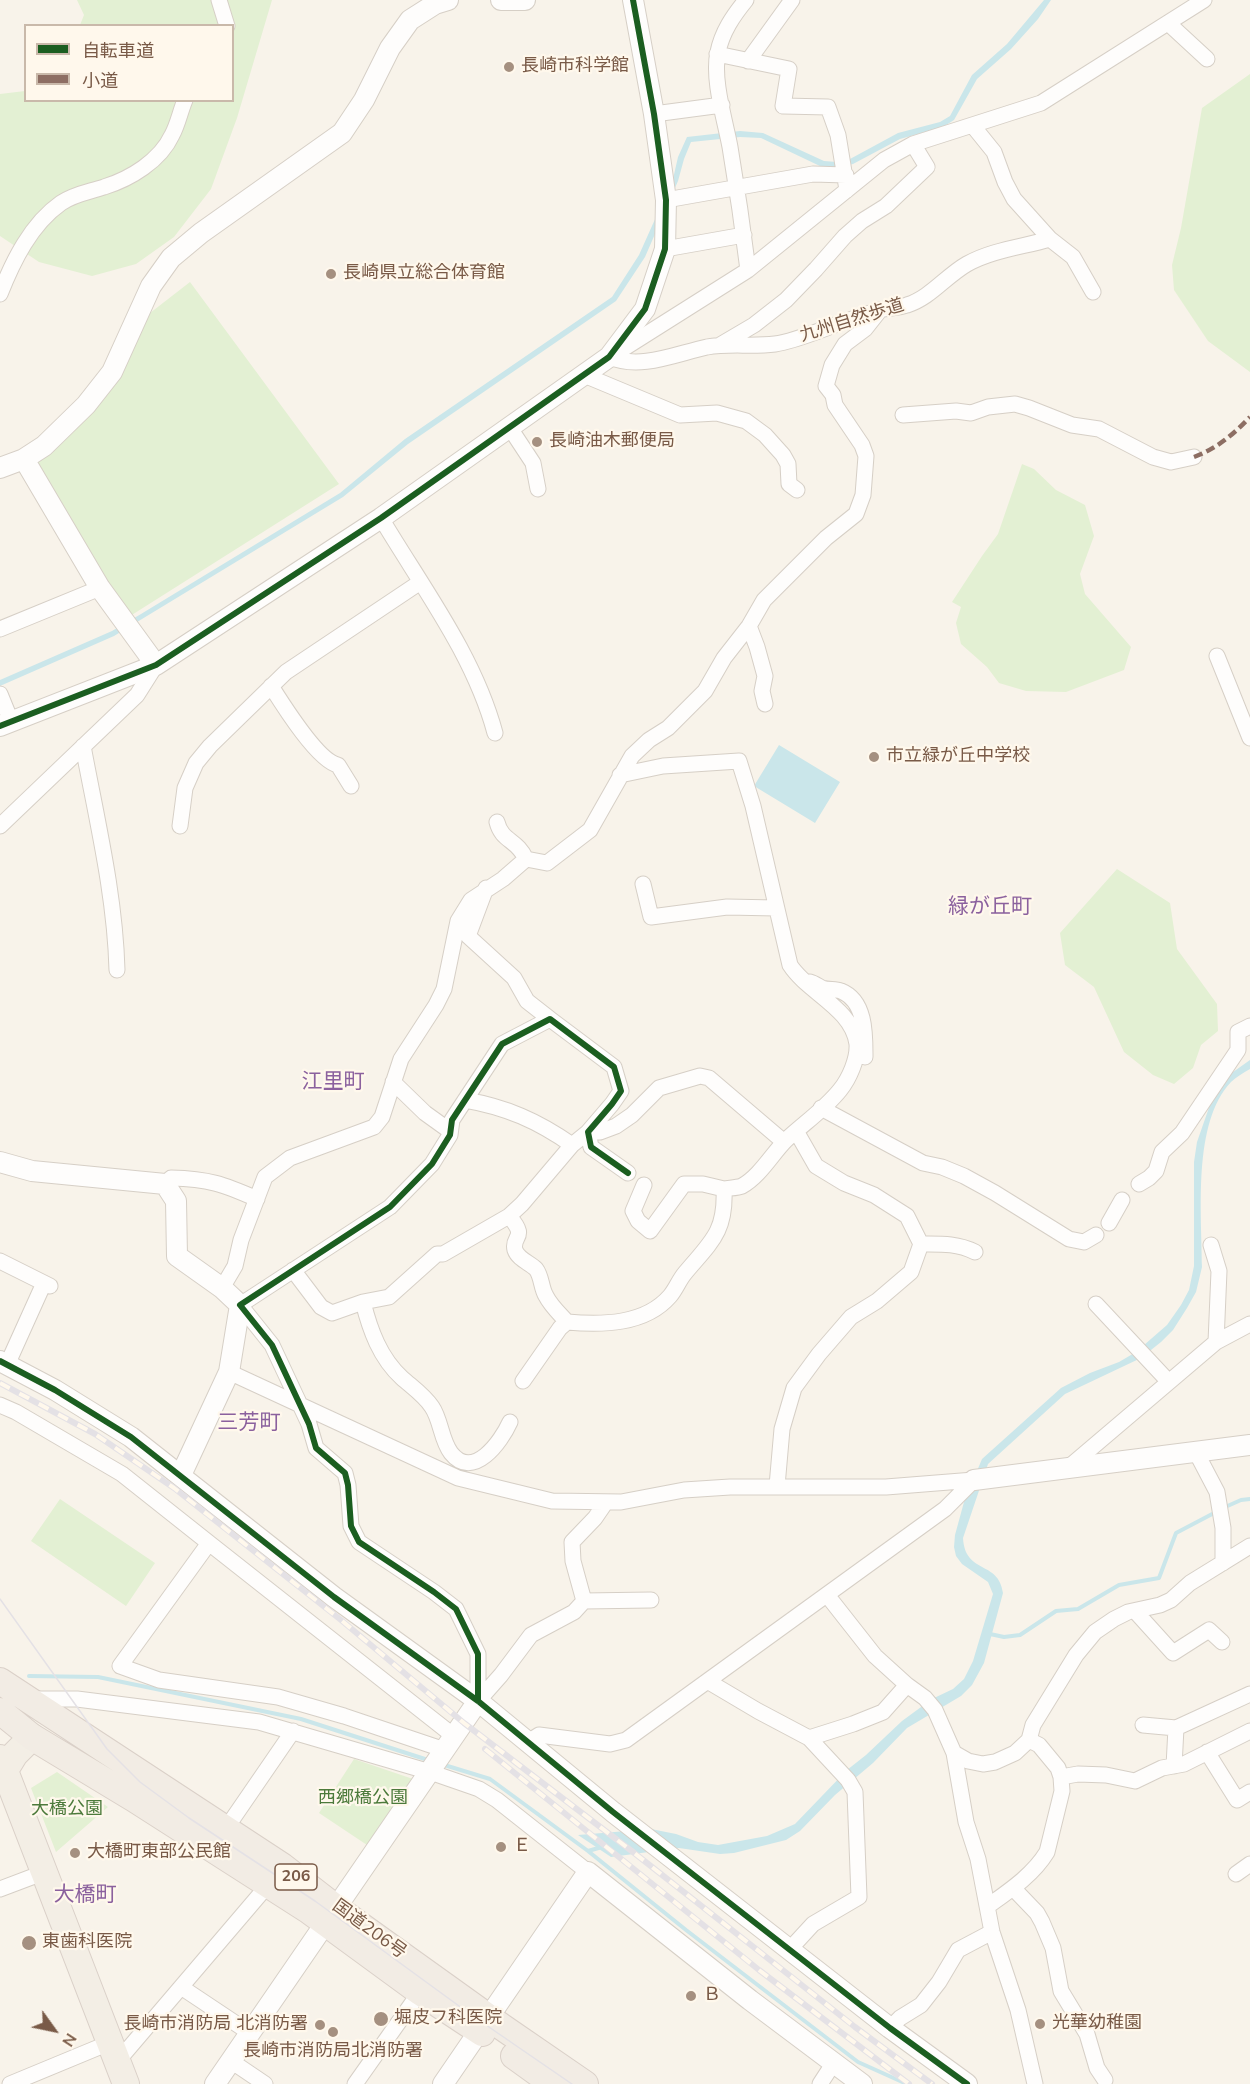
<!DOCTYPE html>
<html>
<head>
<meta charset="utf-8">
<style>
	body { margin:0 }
	#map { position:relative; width:1250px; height:2084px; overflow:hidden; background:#f8f3ea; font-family:"Nunito Sans","Noto Sans JP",sans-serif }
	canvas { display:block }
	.legend { position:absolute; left:24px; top:24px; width:210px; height:78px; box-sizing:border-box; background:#fff8ec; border:2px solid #c9b9aa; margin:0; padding:8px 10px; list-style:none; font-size:18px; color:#795a47 }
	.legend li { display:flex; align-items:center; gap:12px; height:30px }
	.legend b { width:30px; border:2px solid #c9b9aa }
	.north { position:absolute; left:24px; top:2000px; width:60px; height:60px; -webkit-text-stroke:4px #fff8ec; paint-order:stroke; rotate:123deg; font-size:16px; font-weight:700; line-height:24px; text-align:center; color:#795a47 }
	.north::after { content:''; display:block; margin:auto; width:21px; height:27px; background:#795a47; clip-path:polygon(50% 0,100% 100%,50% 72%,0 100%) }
</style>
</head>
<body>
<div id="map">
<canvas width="1250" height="2084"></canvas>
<ul class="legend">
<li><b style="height:8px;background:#1b5e20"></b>自転車道</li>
<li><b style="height:8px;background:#8d6e63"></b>小道</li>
</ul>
<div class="north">N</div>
</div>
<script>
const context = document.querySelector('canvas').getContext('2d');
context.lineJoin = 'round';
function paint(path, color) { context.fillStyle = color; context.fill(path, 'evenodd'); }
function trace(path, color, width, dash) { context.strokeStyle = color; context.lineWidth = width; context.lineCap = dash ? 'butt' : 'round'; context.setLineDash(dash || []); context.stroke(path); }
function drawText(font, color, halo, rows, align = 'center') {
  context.font = font + ' "Nunito Sans","Noto Sans JP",sans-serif'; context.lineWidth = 4.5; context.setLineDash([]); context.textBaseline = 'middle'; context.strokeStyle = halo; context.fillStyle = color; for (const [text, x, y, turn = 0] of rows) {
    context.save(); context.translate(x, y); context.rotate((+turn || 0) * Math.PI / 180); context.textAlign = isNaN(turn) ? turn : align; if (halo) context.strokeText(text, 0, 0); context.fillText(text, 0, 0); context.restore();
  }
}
paint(new Path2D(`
	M77,0H272L237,118L211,189L174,237L136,264L92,276L39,262L0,236V94L25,91L26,100H232V26L80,25L84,15Z
	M1250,74V372L1208,341L1174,290L1172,265L1181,228L1202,108Z
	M190,282L339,484L127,618L29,460L80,420L141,320Z
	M1022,464L1034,469L1056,490L1085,505L1094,536L1080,574L1085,594L1131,647L1124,670L1066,692L1026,691L999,683L987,667L961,644L956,623L961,607L952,602L982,556L998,534Z
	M1117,869L1170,903L1177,949L1217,1004L1218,1031L1201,1045L1193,1068L1174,1084L1153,1075L1124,1052L1094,987L1065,965L1060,933Z
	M60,1499L155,1563L126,1606L31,1541Z
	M354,1759L413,1779L367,1845L319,1813Z
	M57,1772L108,1807L56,1852L31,1788Z`), '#e3f0d3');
paint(new Path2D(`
	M1044,0H1051L1038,19L1011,49L977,79L954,120L943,127L900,139L853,164L838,168L822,167L761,138L740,137L691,142L684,159L678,181L645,257L616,301L408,444L343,497L114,636L0,686V680L112,631L141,614L340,493L405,439L612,297L639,255L673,179L678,157L687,137L740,131L763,133L824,161L837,162L850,159L898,133L940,122L950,116L972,75L1007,44Z
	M779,745L840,782L815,823L754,786Z
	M1250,1060V1069C1243,1073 1236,1077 1231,1082C1192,1123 1202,1214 1202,1267L1196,1292L1187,1308L1173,1330L1161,1342L1141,1358L1065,1394L988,1464L963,1538C965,1575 999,1560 1003,1593L984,1663L972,1685L961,1696L907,1728L873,1763L835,1795L800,1831L786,1840L734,1853L720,1854L679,1848L611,1857L578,1835L651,1829L676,1834L698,1842L718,1845L767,1836L795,1824L847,1770L866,1755L902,1721L932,1699L953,1689L964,1679L973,1661L993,1594L988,1582L962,1564L956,1556L954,1547L955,1535L964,1502L982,1459L1061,1388L1090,1373L1119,1362L1136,1352L1167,1325L1181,1305L1189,1290L1194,1266V1162L1197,1142L1212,1099L1226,1077Z`), '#cae6ea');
trace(new Path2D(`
	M1223,1508L1241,1500L1250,1499
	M990,1634L1004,1637L1020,1635L1056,1611L1078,1609L1119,1585L1159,1578L1176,1533L1216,1512
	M29,1676L98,1677L301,1719L431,1761
	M441,1764L490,1779L588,1851L686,1930L858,2062L907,2084
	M588,1851L602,1847`), '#cae6ea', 4);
const minor = new Path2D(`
	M219,0L227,26
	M746,0C733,16 722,32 718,52C712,79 725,120 730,147C737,188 743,229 748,270
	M1168,23L1207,59
	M717,54L789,69L783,106L828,107L838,135L847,190
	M748,61L792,0
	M654,114L722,105
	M973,126L994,152L1005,182L1014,199L1050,239
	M666,200L813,174L846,175
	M665,249L744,235
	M0,294C13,261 31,224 61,203C74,194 89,192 104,187C130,179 160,161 172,135C178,124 180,112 185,100
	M720,345L754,325L786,300L816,269L845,236L862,221L886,206L927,167L913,144
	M615,354L748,270L884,160L913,144L1041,103L1204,0
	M609,357C641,370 675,354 707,347C729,343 752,347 775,344C797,341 827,327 849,320C859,317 869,313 880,310C888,308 898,308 907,305C930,298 946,276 967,264C992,250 1022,247 1050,239L1073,257L1093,292
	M584,375L680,415L717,413L746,421L765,435L783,455L788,464L789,484L797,490
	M903,415L956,411L971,413L988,407L1015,404L1029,408L1072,425L1099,429L1153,457L1171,462L1194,457
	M510,428L533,463L538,489
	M381,518C422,587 474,655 495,733
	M749,626L757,647L765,676L762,691L765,704
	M0,629L100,588
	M1217,656L1250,738
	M271,686C283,705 318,761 338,765L351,786
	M0,694L11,721
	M83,746C97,821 115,895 117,970
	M497,822C502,842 517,839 526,859
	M0,826L137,695L156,665
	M180,826L185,788L196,763L210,746L286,672L419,583
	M526,859L547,863L590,830L632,756L649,740L668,728L705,691L724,658L749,626L764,600L826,538L856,514L863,495L866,456L862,445L835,405L833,395L826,386L832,365L845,344L865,329L880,310
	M643,884L651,917L727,907L776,908
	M486,888L468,936L514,978L527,1001L550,1019
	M810,982C814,983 818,986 822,988C828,990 835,989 841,991C866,1001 865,1035 865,1057
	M393,1082L425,1113L450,1131
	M465,1100C506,1107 538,1121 572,1145
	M821,1108L923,1163L942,1167L964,1176L995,1193L1069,1239L1084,1242L1096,1235
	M165,1184L171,1178C209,1179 223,1184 257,1199
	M1139,1184L1149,1178L1156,1171L1162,1152L1182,1133L1238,1050V1032L1250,1026
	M644,1185L633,1211L638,1221L650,1231L684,1184H703L724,1189
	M509,1216C529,1239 511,1235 515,1250C518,1259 530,1263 536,1269C542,1277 541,1288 546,1296C551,1306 560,1314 567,1322C602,1325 645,1325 670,1296C676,1289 679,1280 685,1273C711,1242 726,1232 724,1189C729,1188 737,1188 742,1186C760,1176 772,1154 786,1140C803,1124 825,1109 840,1090C849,1079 858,1059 857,1044C852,1008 808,993 790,965L753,806L739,761L663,766L620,775
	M1109,1223L1122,1200
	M921,1244C940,1244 957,1243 975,1252
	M1211,1245L1219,1271L1216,1342
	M0,1261L50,1286
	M293,1270L321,1307L332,1313L363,1302L389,1297L437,1254H443L509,1216L522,1204L572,1145L588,1132H600L616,1126L632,1115L659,1088L700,1076L709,1078L784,1142
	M222,1288L235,1266L241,1240L265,1177L290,1158L374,1127L382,1117L401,1059L436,1005L444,989L458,921L471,900L503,879L526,859
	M363,1302C370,1330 380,1358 402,1378C412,1387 424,1395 432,1407C441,1420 441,1440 451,1453C473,1481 501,1442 510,1422
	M1096,1304L1169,1382
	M7,1365L44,1283
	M229,1372L458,1478L552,1501L621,1502L684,1490L730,1487H886L974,1480
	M523,1381L560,1328L567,1322
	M0,1405L16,1412L122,1474L209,1543L120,1666L159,1680L278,1697L344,1716L445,1750
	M1196,1452L1217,1492L1223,1528V1563
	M1069,1467L1216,1342L1250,1324
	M777,1486L782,1429L794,1388L819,1354L851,1317L877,1301L911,1272L921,1244L907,1216L874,1195L844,1183L816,1166L796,1131
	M209,1543L455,1737
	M827,1595L875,1656L907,1685L925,1698L935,1710L954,1753L966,1822L978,1859L992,1932L1018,2010L1035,2084
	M584,1601L651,1600
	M1135,1611L1173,1653L1209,1630L1222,1642
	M709,1682L758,1711L809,1738L848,1780L855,1792L859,1897L813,1924L790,1949
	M31,1699H77L259,1722L430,1772L479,1789L497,1800L588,1872
	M478,1701V1654L456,1609L434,1592L359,1542L351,1526L348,1485L345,1473L316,1448L309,1424L272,1345L240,1305L390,1207L432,1164L450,1135L452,1120L502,1044L550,1019L614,1067L621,1091L612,1104L588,1132L591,1147L628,1173
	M478,1701L501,1675L531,1635L574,1612L584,1601L573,1561L572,1542L595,1518L606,1502
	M1143,1725L1176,1728
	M809,1738L853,1724L883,1712L907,1685
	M528,1742L539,1735L610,1744L626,1740L945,1509L974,1480
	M1207,1752L1237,1800L1250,1792
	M954,1753L968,1761L983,1764L995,1762L1015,1753L1029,1740L1033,1725L1076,1655L1095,1632L1114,1619L1128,1612L1160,1605L1171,1600L1190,1583L1250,1546
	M1174,1766L1176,1728L1250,1694
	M1061,1777L1078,1774L1106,1775L1135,1781L1162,1768L1184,1764L1250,1731
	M225,1830L293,1731
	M1236,1874L1250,1864
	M1013,1888L1037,1913L1042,1922L1053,1948L1061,1991L1087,2034L1097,2068L1105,2080
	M0,1889L45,1872
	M988,1906C1009,1891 1033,1875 1047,1852L1062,1791L1061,1777L1058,1768L1039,1745L1029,1740
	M181,1987L250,2033
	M890,2028L900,2018L921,2005L939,1982L958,1950L992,1932
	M231,2061L265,2084
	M117,2062L268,1885
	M10,2084L109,2043
	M355,2084L420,1992
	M820,2084L833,2064`);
const tertiary = new Path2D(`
	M501,0H525
	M24,459L100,588L156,665
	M0,468L24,459L44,446L86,405L112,372L151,286L171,258L201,233L342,133L364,100L390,48L410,20L435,4L448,0
	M0,726L156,665L381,518L609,357L645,309L665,249L666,200L654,114L633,0
	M0,1162L32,1171L165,1184L176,1201L177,1256L222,1288L240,1305L229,1372L181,1475
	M0,1361L55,1390L131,1437L334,1597L478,1701L613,1812L890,2028L967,2084
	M974,1480L1250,1445
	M215,2084L478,1701
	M443,2084L588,1872L750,2000L862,2084`);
const primary = new Path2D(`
	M0,1758L126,2084
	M4,1772L15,1754L32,1737`);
const trunk = new Path2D(`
	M0,1681L282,1866L336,1908L502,2027L585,2084
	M0,1711L32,1737L133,1798L308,1910L420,1992L482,2033
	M514,2056L553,2084`);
trace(minor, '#d6cfc6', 17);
trace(tertiary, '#d6cfc6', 22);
trace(primary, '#dad0c8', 28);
trace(trunk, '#dad0c8', 28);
trace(minor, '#fefdfc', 15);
trace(tertiary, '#fefdfc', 20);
trace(primary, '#f3eee5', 26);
trace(trunk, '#f2ece4', 26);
trace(new Path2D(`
	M0,1599L107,1749L140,1782L189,1818L315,1901L470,2014L572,2084`), '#e4e1e5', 1.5);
const rail = new Path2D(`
	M0,1383L95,1434L174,1488L341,1620L464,1723L633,1852L855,2027L932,2084
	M485,1749L759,1970L909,2084`);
trace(rail, '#e4e1e5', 6);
trace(rail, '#fff8ec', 4, [11]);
trace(new Path2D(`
	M1194,457C1216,449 1234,434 1250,417`), '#8d6e63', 4.5, [9, 4.5]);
trace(new Path2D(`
	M0,726L156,665L381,518L609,357L645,309L665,249L666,200L654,114L633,0
	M0,1361L55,1390L131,1437L334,1597L478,1701L613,1812L890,2028L967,2084
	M478,1701V1654L456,1609L434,1592L359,1542L351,1526L348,1485L345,1473L316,1448L309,1424L272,1345L240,1305L390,1207L432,1164L450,1135L452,1120L502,1044L550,1019L614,1067L621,1091L612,1104L588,1132L591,1147L628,1173`), '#1b5e20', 6);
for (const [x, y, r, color] of [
	[509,67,6,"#a59080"],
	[331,274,6,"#a59080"],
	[537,442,6,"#a59080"],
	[874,757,6,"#a59080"],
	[501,1847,6,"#a59080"],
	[75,1853,6,"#a59080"],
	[29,1943,8,"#a59080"],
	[691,1996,6,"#a59080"],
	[381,2019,8,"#a59080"],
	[1040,2024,6,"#a59080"],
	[320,2025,6,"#a59080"],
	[333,2032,6,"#a59080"]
]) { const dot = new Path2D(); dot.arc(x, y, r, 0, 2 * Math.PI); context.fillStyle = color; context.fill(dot); trace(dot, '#fff8ec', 2); }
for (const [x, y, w] of [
	[296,1877,42]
]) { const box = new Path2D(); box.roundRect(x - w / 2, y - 13, w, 26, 4.5); context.fillStyle = '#fff8ec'; context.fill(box); trace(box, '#795a47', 1.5); }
drawText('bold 16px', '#795a47', null, [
	["206",296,1877]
]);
drawText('18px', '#795a47', '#fff8ec', [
	["長崎市科学館",521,67],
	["長崎県立総合体育館",343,274],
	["長崎油木郵便局",549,442],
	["市立緑が丘中学校",886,757],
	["Ｅ",513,1847],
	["大橋町東部公民館",87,1853],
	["東歯科医院",42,1943],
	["Ｂ",703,1996],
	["堀皮フ科医院",394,2019],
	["光華幼稚園",1052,2024],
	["長崎市消防局 北消防署",308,2025,"right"],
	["長崎市消防局北消防署",333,2052,"center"]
], 'left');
drawText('18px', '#795a47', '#fff8ec', [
	["九州自然歩道",852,321,-17],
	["国道206号",369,1930,36]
]);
drawText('18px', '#4c7a3b', '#fff8ec', [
	["西郷橋公園",363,1799],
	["大橋公園",67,1810]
]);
drawText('21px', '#8b619e', '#fff8ec', [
	["緑が丘町",990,908],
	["江里町",333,1083],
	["三芳町",249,1424],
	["大橋町",85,1896]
]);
</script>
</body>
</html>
